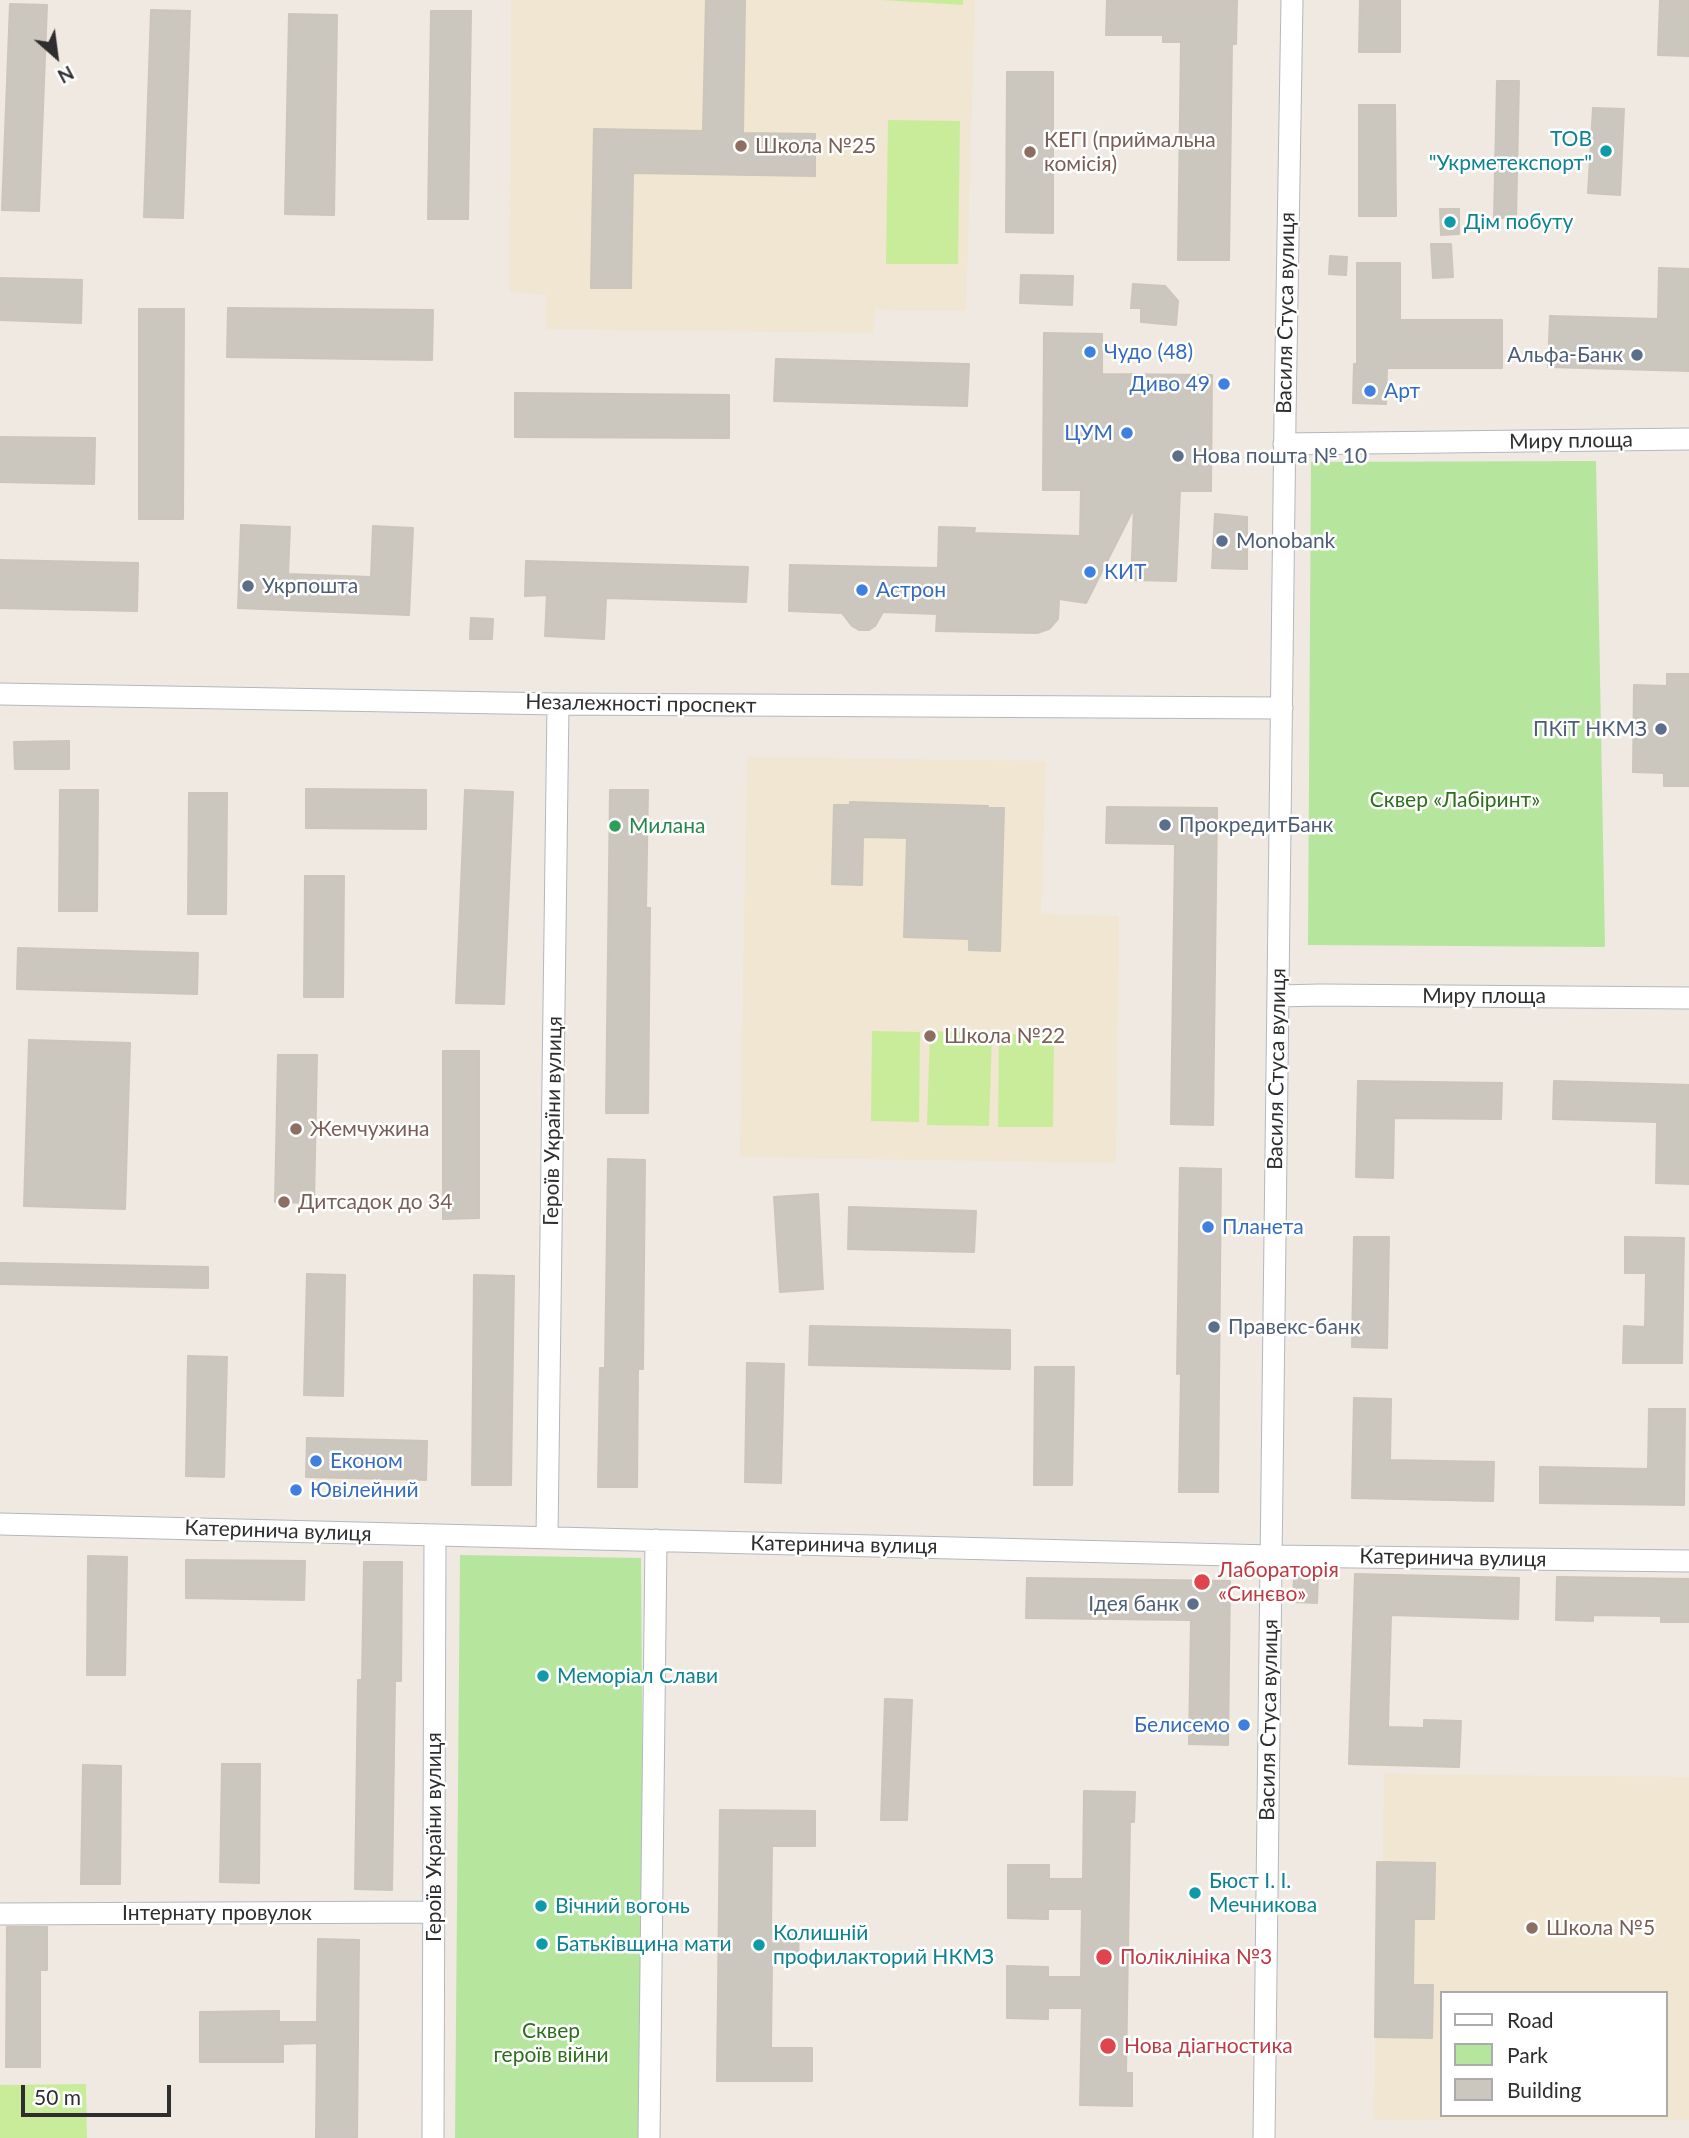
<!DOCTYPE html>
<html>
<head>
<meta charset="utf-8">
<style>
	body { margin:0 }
	#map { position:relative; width:1689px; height:2138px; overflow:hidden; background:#efe9e1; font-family:Lato,sans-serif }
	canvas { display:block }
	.legend { position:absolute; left:1440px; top:1991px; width:228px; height:126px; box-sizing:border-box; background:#fff; border:2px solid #ababab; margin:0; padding:9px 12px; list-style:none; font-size:21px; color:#2e2e2e }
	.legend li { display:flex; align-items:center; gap:14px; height:35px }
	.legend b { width:35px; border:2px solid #ababab }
	.north { position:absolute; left:21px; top:21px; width:70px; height:70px; -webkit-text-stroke:5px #fff; paint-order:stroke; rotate:152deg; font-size:19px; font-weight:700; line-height:28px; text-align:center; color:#2e2e2e }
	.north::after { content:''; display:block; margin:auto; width:24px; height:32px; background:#2e2e2e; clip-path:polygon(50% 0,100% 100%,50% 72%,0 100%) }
	.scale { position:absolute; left:21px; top:2085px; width:150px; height:32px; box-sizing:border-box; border:4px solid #2e2e2e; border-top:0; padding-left:9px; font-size:21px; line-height:24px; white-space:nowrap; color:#2e2e2e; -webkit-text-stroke:5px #fff; paint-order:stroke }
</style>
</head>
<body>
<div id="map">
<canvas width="1689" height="2138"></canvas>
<ul class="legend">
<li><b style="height:9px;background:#fff"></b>Road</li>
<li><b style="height:19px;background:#b6e59e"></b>Park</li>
<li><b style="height:19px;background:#cbc7bf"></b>Building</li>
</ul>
<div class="north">N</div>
<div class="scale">50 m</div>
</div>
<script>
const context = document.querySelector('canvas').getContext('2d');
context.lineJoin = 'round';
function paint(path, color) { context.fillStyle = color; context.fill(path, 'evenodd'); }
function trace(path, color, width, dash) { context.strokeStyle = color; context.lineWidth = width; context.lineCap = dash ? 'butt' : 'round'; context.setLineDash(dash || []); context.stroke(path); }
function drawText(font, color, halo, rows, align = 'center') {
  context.font = font + ' Lato,sans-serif'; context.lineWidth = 5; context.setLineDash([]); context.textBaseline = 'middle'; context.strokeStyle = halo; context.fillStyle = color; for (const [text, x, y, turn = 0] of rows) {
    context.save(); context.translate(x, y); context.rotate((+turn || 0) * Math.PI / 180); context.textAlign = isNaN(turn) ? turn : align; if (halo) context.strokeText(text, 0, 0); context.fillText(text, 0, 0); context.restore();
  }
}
paint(new Path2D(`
	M511,0H975L966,311L883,310L875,308L873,333L546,329V295L510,292Z
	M747,757L1046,761L1041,914L1119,916L1116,1163L740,1157Z
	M1384,1774L1689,1777V2120H1374L1377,1862H1383ZM1442,1993H1666V2115H1442Z`), '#f0e6d1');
paint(new Path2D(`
	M1596,461L1605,947L1308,945L1311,462Z
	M460,1555L641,1558L645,2138H455Z`), '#b6e59e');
paint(new Path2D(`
	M881,0H963V5Z
	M888,120L960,121L958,264H886Z
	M872,1031L920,1032L919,1122L871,1121Z
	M930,1031L992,1033L989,1126L927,1125Z
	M999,1034L1054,1035L1053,1127H998Z
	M86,2084L87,2138H0V2085Z`), '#c9ec9a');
const building = new Path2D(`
	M706,0H745L743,133L815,134V176L633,173L631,288H591L594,129L703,131Z
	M1107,0H1237L1236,44H1232L1229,260H1178L1181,42H1163V35H1106Z
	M1360,0H1400V52H1359Z
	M1660,0H1689V56L1658,55Z
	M10,4L47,5L39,211L2,210Z
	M151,10L190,11L183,218L144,217Z
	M431,11H471L468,219H428Z
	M289,14L337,15L334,215L285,214Z
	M1007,72H1053V233L1006,232Z
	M1497,81H1519L1516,218H1494Z
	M1359,105H1395L1396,216H1359Z
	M1593,108L1624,109L1620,195L1588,193Z
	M1440,209H1459V234L1441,235Z
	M1431,244H1451L1453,277L1433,278Z
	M1330,256L1347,257L1346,275L1329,274Z
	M1357,263H1400V320H1502V368H1387L1386,404L1353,403L1354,364H1357Z
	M1659,268L1689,269V371L1548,367L1550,316L1658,319Z
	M1021,275L1073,276L1072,305L1020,303Z
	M0,278L82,280L81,323L0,320Z
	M1133,284L1165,286L1178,301L1176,325L1141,322V308H1131Z
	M228,308L433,310L432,360L227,357Z
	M139,309H184L183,519H139Z
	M1044,333L1102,334V374L1212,375L1211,491H1180L1176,581L1131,580L1134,508L1086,603L1059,599L1058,619L1049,629L1037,633L936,631L937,614L883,612L875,626L869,630H859L852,626L842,613L789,611L790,565L938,568L939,527L975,528L974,533L1080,536L1081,490H1043Z
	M776,359L969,364L967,406L774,401Z
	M515,393L729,395V438L515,437Z
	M0,437L95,438L94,484L0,482Z
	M1215,514L1247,517V569L1212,568Z
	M241,525L290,527L288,574L371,577L373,526L413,528L409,615L238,608Z
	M0,560L138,563L137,611L0,608Z
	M526,561L748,567L746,602L606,598L604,639L545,636L547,595L525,596Z
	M471,618L493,619L492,639H470Z
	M1667,674H1689V786H1664V773L1633,772L1634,685L1667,686Z
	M69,741V769H15L14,742Z
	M306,789L426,790V829L306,828Z
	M60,790H98L97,911H59Z
	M465,790L513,792L504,1004L456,1003Z
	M610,790H648L646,908H650L648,1113H606Z
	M189,793H227L226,914H188Z
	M850,802L988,806L987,808H1004L1000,951L969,950V939L904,937L907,838L863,837L862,885L832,884L834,805H850Z
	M1107,807L1217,808L1213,1125L1171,1124L1175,844L1106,843Z
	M305,876H344L343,997H304Z
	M18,948L198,953L197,994L17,989Z
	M29,1040L130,1043L125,1209L24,1206Z
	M443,1051H479V1218L443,1219Z
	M278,1055H317L314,1203L275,1202Z
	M1358,1081L1502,1083L1501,1119L1394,1118L1393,1178L1356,1177Z
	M1554,1081L1689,1085V1184L1656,1183L1657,1122L1553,1119Z
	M608,1159L645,1160L643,1369H638L637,1487H598L600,1368H605Z
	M1180,1168L1221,1169L1218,1492H1179L1181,1373L1177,1374Z
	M818,1194L823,1289L780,1292L774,1197Z
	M849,1207L976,1211L974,1252L848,1249Z
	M1354,1237H1389L1387,1348L1352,1347Z
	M1625,1237L1684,1238L1682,1363H1623L1624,1326L1645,1327L1646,1273H1625Z
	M0,1263L208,1267V1288L0,1284Z
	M307,1274L345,1275L343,1396L304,1395Z
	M474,1275L514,1276L511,1485H472Z
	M810,1326L1010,1330V1369L809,1365Z
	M188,1356L227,1357L224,1477L186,1476Z
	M747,1363L784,1364L781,1483L745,1482Z
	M1035,1367H1074L1072,1485H1034Z
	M1354,1398L1391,1399L1390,1460L1494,1462L1493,1501L1352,1498Z
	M1649,1409H1685L1684,1505L1540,1503V1467L1648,1469Z
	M307,1438L427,1441L426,1480L306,1477Z
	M88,1556L127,1557L125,1675H87Z
	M186,1560L305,1561L304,1600L186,1598Z
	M364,1562H402L401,1681H395L392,1890L355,1889L358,1680H362Z
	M1355,1574L1519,1578L1518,1619L1391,1615L1388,1727L1424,1728V1720L1461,1721L1459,1767L1349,1764Z
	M1294,1575L1318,1576L1317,1603L1293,1602Z
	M1557,1577L1689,1579V1622H1661V1616L1593,1615V1621L1556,1620Z
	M1027,1578L1230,1581L1228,1745L1189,1744L1191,1620L1026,1618Z
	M885,1699L912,1700L907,1820H881Z
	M222,1764H260L259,1883L220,1882Z
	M83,1765L121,1766L120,1884H81Z
	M1084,1791L1135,1792L1134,1822H1130L1126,2073H1132V2106L1080,2105L1082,2008H1048V2019L1007,2018V1966L1048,1967V1977H1081L1082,1909H1048V1919L1008,1918V1865H1049V1879H1083Z
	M720,1810L815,1811V1846H772L771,1930H799L798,1961L772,1960L771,2048H812V2081H717Z
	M1377,1862L1435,1863L1434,1919H1414L1413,1985H1433L1432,2038L1375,2037Z
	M7,1927H47V1970H40V2067H6Z
	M318,1939L359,1940L357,2138H316L317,2043L283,2044V2062H200V2012L279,2011V2022H317Z`);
paint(building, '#cbc7bf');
trace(building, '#cbc5ba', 2);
const minor = new Path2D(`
	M1284,444L1689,439
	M0,694L558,704L1282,708
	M1279,996L1320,995L1689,998
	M0,1524L1271,1556L1689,1561
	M547,1537L558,704
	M0,1914L434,1912
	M433,2138L435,1535
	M649,2138L656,1540
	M1264,2138L1285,416L1292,0`);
trace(minor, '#b4b7c1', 23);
trace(minor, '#fff', 21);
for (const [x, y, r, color] of [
	[741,146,7,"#8d6e63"],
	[1606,151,7,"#0f9aa8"],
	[1030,152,7,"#8d6e63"],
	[1450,222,7,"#0f9aa8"],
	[1090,352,7,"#3f7fe0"],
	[1637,355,7,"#5c6f8a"],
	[1224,384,7,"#3f7fe0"],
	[1370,391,7,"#3f7fe0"],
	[1127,433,7,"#3f7fe0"],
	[1178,456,7,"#5c6f8a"],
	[1222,541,7,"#5c6f8a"],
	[1090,572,7,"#3f7fe0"],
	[248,586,7,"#5c6f8a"],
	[862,590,7,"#3f7fe0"],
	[1661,729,7,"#5c6f8a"],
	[1165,825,7,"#5c6f8a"],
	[615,826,7,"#2e9e5b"],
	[930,1036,7,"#8d6e63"],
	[296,1129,7,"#8d6e63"],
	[284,1202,7,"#8d6e63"],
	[1208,1227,7,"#3f7fe0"],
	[1214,1327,7,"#5c6f8a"],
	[316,1461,7,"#3f7fe0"],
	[296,1490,7,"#3f7fe0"],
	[1202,1582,9,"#e0444e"],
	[1193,1604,7,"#5c6f8a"],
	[543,1676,7,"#0f9aa8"],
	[1244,1725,7,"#3f7fe0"],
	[1195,1893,7,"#0f9aa8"],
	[541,1906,7,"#0f9aa8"],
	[1532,1928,7,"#8d6e63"],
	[542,1944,7,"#0f9aa8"],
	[759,1945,7,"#0f9aa8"],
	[1104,1957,9,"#e0444e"],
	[1108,2046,9,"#e0444e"]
]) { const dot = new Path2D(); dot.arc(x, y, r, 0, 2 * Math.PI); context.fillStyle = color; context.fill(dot); trace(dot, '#fff', 2.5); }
drawText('21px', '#0d838f', '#fff', [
	["ТОВ",1592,139,"right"],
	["\"Укрметекспорт\"",1592,163,"right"],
	["Дім побуту",1464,222],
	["Меморіал Слави",557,1676],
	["Бюст І. І.",1209,1881],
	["Мечникова",1209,1905],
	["Вічний вогонь",555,1906],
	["Колишній",773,1933],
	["профилакторий НКМЗ",773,1957],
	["Батьківщина мати",556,1944]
], 'left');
drawText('21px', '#785e54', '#fff', [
	["КЕГІ (приймальна",1044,140],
	["комісія)",1044,164],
	["Школа №25",755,146],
	["Школа №22",944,1036],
	["Жемчужина",310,1129],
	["Дитсадок до 34",298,1202],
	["Школа №5",1546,1928]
], 'left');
drawText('21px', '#2e2e2e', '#fff', [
	["Василя Стуса вулиця",1286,313,-89],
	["Миру площа",1571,441,-1],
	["Незалежності проспект",641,704,1],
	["Миру площа",1484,996],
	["Василя Стуса вулиця",1277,1069,-89],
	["Героїв України вулиця",553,1121,-89],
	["Катеринича вулиця",278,1531,2],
	["Катеринича вулиця",844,1545,1],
	["Катеринича вулиця",1453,1558,1],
	["Василя Стуса вулиця",1269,1720,-89],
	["Героїв України вулиця",434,1837,-90],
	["Інтернату провулок",217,1913]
]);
drawText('21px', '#366cbe', '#fff', [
	["Чудо (48)",1104,352],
	["Диво 49",1210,384,"right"],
	["Арт",1384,391],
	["ЦУМ",1113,433,"right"],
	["КИТ",1104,572],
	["Астрон",876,590],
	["Планета",1222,1227],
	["Економ",330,1461],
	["Ювілейний",310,1490],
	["Белисемо",1230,1725,"right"]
], 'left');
drawText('21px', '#4e5e75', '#fff', [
	["Альфа-Банк",1623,355,"right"],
	["Нова пошта № 10",1192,456],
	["Monobank",1236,541],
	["Укрпошта",262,586],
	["ПКіТ НКМЗ",1647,729,"right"],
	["ПрокредитБанк",1179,825],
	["Правекс-банк",1228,1327],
	["Ідея банк",1179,1604,"right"]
], 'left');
drawText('21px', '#2c6e1b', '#fff', [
	["Сквер «Лабіринт»",1455,800],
	["Сквер",551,2031],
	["героїв війни",551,2055]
]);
drawText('21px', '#27864d', '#fff', [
	["Милана",629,826]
], 'left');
drawText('21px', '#be3a42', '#fff', [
	["Лабораторія",1218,1570],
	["«Синєво»",1218,1594],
	["Поліклініка №3",1120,1957],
	["Нова діагностика",1124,2046]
], 'left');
</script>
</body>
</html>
